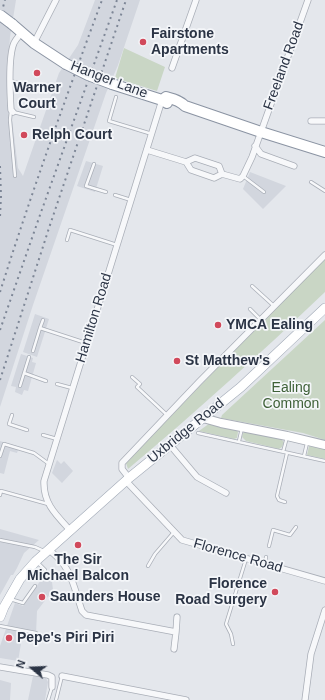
<!DOCTYPE html>
<html>
<head>
<meta charset="utf-8">
<style>
	body { margin:0 }
	#map { position:relative; width:325px; height:700px; overflow:hidden; background:#e4e7ec; font-family:Helvetica,sans-serif }
	canvas { display:block }
	.north { position:absolute; left:12px; top:648px; width:40px; height:40px; -webkit-text-stroke:3px #f4f6f9; paint-order:stroke; rotate:289deg; font-size:11px; font-weight:700; line-height:16px; text-align:center; color:#2b3445 }
	.north::after { content:''; display:block; margin:auto; width:14px; height:18px; background:#2b3445; clip-path:polygon(50% 0,100% 100%,50% 72%,0 100%) }
</style>
</head>
<body>
<div id="map">
<canvas width="325" height="700"></canvas>
<div class="north">N</div>
</div>
<script>
const context = document.querySelector('canvas').getContext('2d');
context.lineJoin = 'round';
function paint(path, color) { context.fillStyle = color; context.fill(path, 'evenodd'); }
function trace(path, color, width, dash) { context.strokeStyle = color; context.lineWidth = width; context.lineCap = dash ? 'butt' : 'round'; context.setLineDash(dash || []); context.stroke(path); }
function drawText(font, color, halo, rows, align = 'center') {
  context.font = font + ' Helvetica,sans-serif'; context.lineWidth = 3.5; context.setLineDash([]); context.textBaseline = 'middle'; context.strokeStyle = halo; context.fillStyle = color; for (const [text, x, y, turn = 0] of rows) {
    context.save(); context.translate(x, y); context.rotate((+turn || 0) * Math.PI / 180); context.textAlign = isNaN(turn) ? turn : align; if (halo) context.strokeText(text, 0, 0); context.fillText(text, 0, 0); context.restore();
  }
}
paint(new Path2D(`
	M0,0H16L10,37L7,80L9,118L12,119L18,168L23,176L59,73L78,45L95,0H140L118,65L106,93L33,305L0,407Z
	M86,161L103,166L95,192L77,186Z
	M250,172L286,186L263,209L243,189Z
	M35,314L49,319L37,357L23,352Z
	M21,354L33,358L32,362L36,363L28,391L24,390L22,395L15,392L16,387L11,386Z
	M0,441L19,447L17,453L10,451L4,474L0,473Z
	M57,460L61,464L64,461L73,471L62,483L52,473Z
	M0,529L39,540L24,553L17,568L13,575H11L0,595Z
	M45,574L52,582L53,590L37,611L36,634L23,632L18,661L0,658V646L15,603L23,606Z
	M33,676L46,678L48,682L45,700H28Z
	M0,680L11,683L10,700H0Z`), '#d2d6de');
paint(new Path2D(`
	M124,48L165,67L157,91L115,78Z
	M325,257V292C261,353 196,412 128,469L126,463L131,457Z
	M325,320V440L303,433L221,418L222,415Z
	M210,423L235,428L238,432L237,438L234,439L199,431Z
	M247,431L281,439L284,442L282,447L279,449L246,441L242,437L243,433Z
	M309,446L325,449V459L307,455Z`), '#c9d6c5');
const lane = new Path2D(`
	M163,48L177,52
	M10,81L36,87
	M116,97L109,121L152,134
	M11,110L10,120L15,176
	M13,112L34,117
	M94,164L86,186L106,192
	M243,176L264,192
	M311,182L325,191
	M115,195L131,200
	M67,240L70,230L117,245
	M252,286L274,306
	M250,309L261,320
	M40,328L43,320
	M33,351L40,328L86,343
	M24,373L46,381
	M132,377L140,384L137,387L167,415
	M57,384L72,388
	M20,386L29,357
	M12,415L9,424L27,430
	M198,433L325,461
	M43,435L57,439
	M239,441L242,428
	M283,452L287,437
	M0,456L4,444L34,453L49,464
	M304,456L307,443
	M0,495L1,491L48,504
	M285,502L279,500L277,496L287,453
	M0,540L35,547L44,551
	M269,546L273,530L290,535L296,527
	M38,563L45,570L40,579
	M265,563L266,557
	M148,566L155,554L174,532
	M10,599L23,603L35,586
	M0,626L36,633
	M233,644L231,634L226,624L246,559
	M48,700L52,687
	M56,700L62,676`);
const street = new Path2D(`
	M34,43L56,0
	M172,68L196,0
	M13,112L11,110C10,94 8,57 14,43C16,39 19,36 22,32
	M311,121H325
	M255,146L261,154L294,166
	M147,150L186,162
	M222,174L219,166L195,158L186,162L191,170L214,178L222,174L240,179L243,176L252,157L308,0
	M170,445L197,477L226,493
	M129,478L122,469V463L199,382L325,255
	M126,481L182,540L325,581
	M70,530C56,515 43,503 44,481L162,100
	M49,550C72,567 73,585 82,611L86,615L176,632L177,617
	M174,649L176,632
	M0,667L48,675L52,677V687
	M62,676L186,700
	M305,700L311,654L325,610`);
const secondary = new Path2D(`
	M203,418L221,423L287,436L325,445`);
const primary = new Path2D(`
	M0,617L4,607L20,579L36,561L129,478L241,387L325,308`);
const highway = new Path2D(`
	M12,24L34,43L66,64
	M112,84L162,100L167,103
	M162,100L166,97C173,99 179,100 185,106L261,132L325,152`);
trace(lane, '#a9aeb7', 4);
trace(street, '#a9aeb7', 7);
trace(secondary, '#a9aeb7', 10);
trace(primary, '#a3abb8', 10);
trace(highway, '#8b94a3', 12);
trace(lane, '#f7f8fa', 2.5);
trace(street, '#f7f8fa', 5.5);
trace(secondary, '#fff', 8);
trace(primary, '#fff', 9);
trace(highway, '#fff', 10);
trace(new Path2D(`
	M0,18L5,0
	M0,166L1,196L0,217
	M0,292C31,194 66,97 102,0
	M0,330L40,215L117,0
	M0,380L49,228L126,0`), '#7d8696', 2, [2, 4]);
const highwayBridge = new Path2D(`
	M0,15L12,24
	M66,64L88,75L112,84`);
trace(highwayBridge, '#8b94a3', 12, []);
trace(highwayBridge, '#fff', 10);
for (const [x, y, r, color] of [
	[143,42,4,"#d1495b"],
	[37,73,4,"#d1495b"],
	[24,135,4,"#d1495b"],
	[218,325,4,"#d1495b"],
	[177,361,4,"#d1495b"],
	[78,545,4,"#d1495b"],
	[275,592,4,"#d1495b"],
	[42,597,4,"#d1495b"],
	[9,638,4,"#d1495b"]
]) { const dot = new Path2D(); dot.arc(x, y, r, 0, 2 * Math.PI); context.fillStyle = color; context.fill(dot); trace(dot, '#f4f6f9', 1.5); }
drawText('bold 14px', '#2b3445', '#f4f6f9', [
	["Fairstone",151,34],
	["Apartments",151,50],
	["Warner",37,88,"center"],
	["Court",37,104,"center"],
	["Relph Court",32,135],
	["YMCA Ealing",226,325],
	["St Matthew's",185,361],
	["The Sir",78,560,"center"],
	["Michael Balcon",78,576,"center"],
	["Florence",267,584,"right"],
	["Road Surgery",267,600,"right"],
	["Saunders House",50,597],
	["Pepe's Piri Piri",17,638]
], 'left');
drawText('14px', '#2b3445', '#f4f6f9', [
	["Freeland Road",284,66,-70],
	["Hanger Lane",109,80,21],
	["Hamilton Road",94,318,-73],
	["Uxbridge Road",186,431,-39],
	["Florence Road",238,556,16]
]);
drawText('14px', '#3f6138', '#f4f6f9', [
	["Ealing",291,388],
	["Common",291,404]
]);
</script>
</body>
</html>
